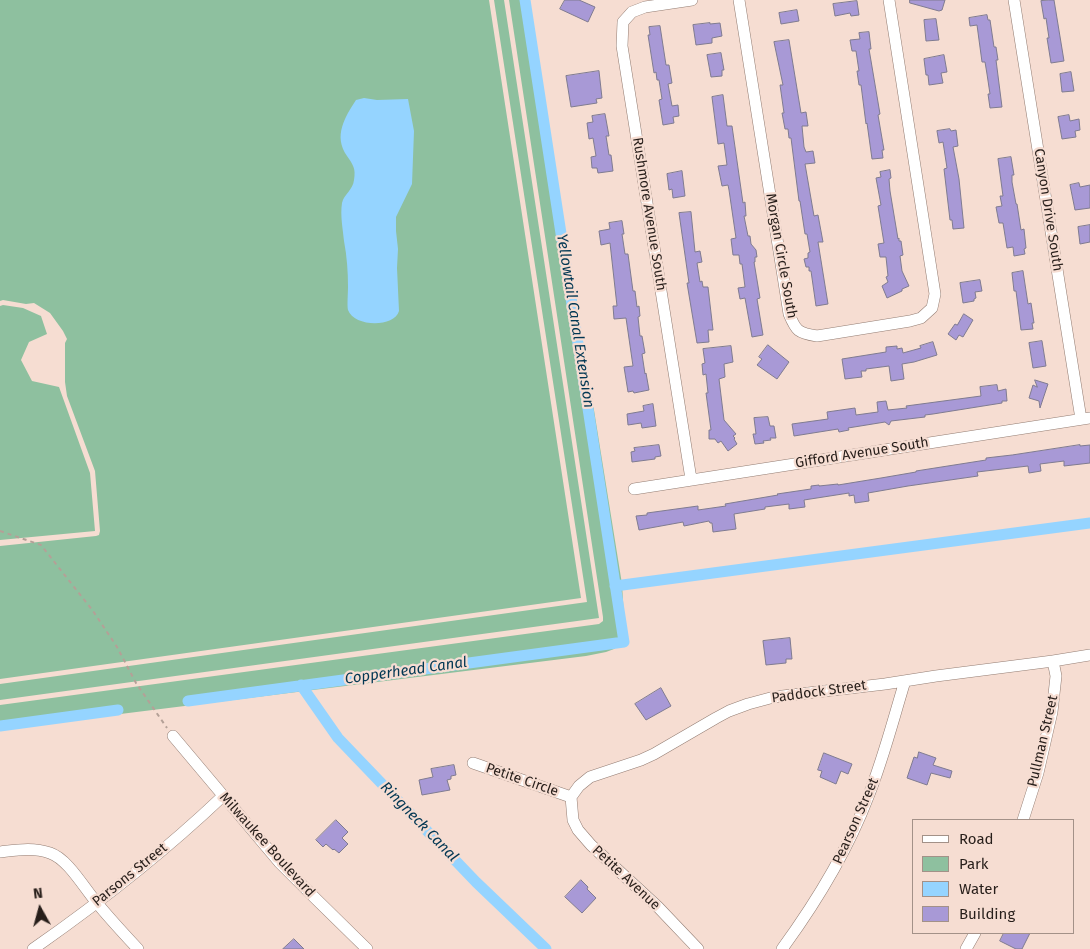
<!DOCTYPE html>
<html>
<head>
<meta charset="utf-8">
<style>
	body { margin:0 }
	#map { position:relative; width:1090px; height:949px; overflow:hidden; background:#f6ddd2; font-family:"Fira Sans",sans-serif }
	canvas { display:block }
	.legend { position:absolute; left:912px; top:819px; width:162px; height:115px; box-sizing:border-box; background:#f6ddd2; border:1px solid #a39188; margin:0; padding:6px 9px; list-style:none; font-size:15px; color:#271e1a }
	.legend li { display:flex; align-items:center; gap:10px; height:25px }
	.legend b { width:25px; border:1px solid #a39188 }
	.north { position:absolute; left:15px; top:884px; width:50px; height:50px; -webkit-text-stroke:4px #f6ddd2; paint-order:stroke; rotate:353deg; font-size:14px; font-weight:700; line-height:20px; text-align:center; color:#271e1a }
	.north::after { content:''; display:block; margin:auto; width:18px; height:22px; background:#271e1a; clip-path:polygon(50% 0,100% 100%,50% 72%,0 100%) }
</style>
</head>
<body>
<div id="map">
<canvas width="1090" height="949"></canvas>
<ul class="legend">
<li><b style="height:6px;background:#fff"></b>Road</li>
<li><b style="height:14px;background:#8ec09f"></b>Park</li>
<li><b style="height:14px;background:#95d4ff"></b>Water</li>
<li><b style="height:14px;background:#a899d6"></b>Building</li>
</ul>
<div class="north">N</div>
</div>
<script>
const context = document.querySelector('canvas').getContext('2d');
context.lineJoin = 'round';
function paint(path, color) { context.fillStyle = color; context.fill(path, 'evenodd'); }
function trace(path, color, width, dash) { context.strokeStyle = color; context.lineWidth = width; context.lineCap = dash ? 'butt' : 'round'; context.setLineDash(dash || []); context.stroke(path); }
function drawText(font, color, halo, rows, align = 'center') {
  context.font = font + ' "Fira Sans",sans-serif'; context.lineWidth = 4.5; context.setLineDash([]); context.textBaseline = 'middle'; context.strokeStyle = halo; context.fillStyle = color; for (const [text, x, y, turn = 0] of rows) {
    context.save(); context.translate(x, y); context.rotate((+turn || 0) * Math.PI / 180); context.textAlign = isNaN(turn) ? turn : align; if (halo) context.strokeText(text, 0, 0); context.fillText(text, 0, 0); context.restore();
  }
}
paint(new Path2D(`
	M0,0H489L581,598L0,679V546L96,536L99,535L100,531L95,471L67,396L65,382V343L67,339L63,331L50,313L34,303L26,304L3,300L0,301Z
	M494,0H504L599,618L0,700V684L587,602Z
	M509,0H528L622,584L625,633L623,638L619,645L614,649L606,652L586,656L0,729V705L599,624L603,621V617Z
	M3,305L23,308L41,316L47,334L29,342L21,360L32,381L59,387L90,473L95,531L0,540V306Z`), '#8ec09f');
paint(new Path2D(`
	M364,98L377,100L408,99L414,131L412,184L396,217V231L398,249L397,268L399,311C394,328 354,327 348,310C347,306 348,293 348,287C348,272 347,257 344,241C343,230 340,215 342,203C344,194 353,190 354,180C356,168 353,165 347,156C333,136 345,117 356,100Z`), '#95d4ff');
trace(new Path2D(`
	M615,586L1090,523
	M301,685L338,738L476,882L546,949
	M188,701L624,642L525,0
	M0,726L118,710`), '#95d4ff', 11);
const building = new Path2D(`
	M565,0H579L595,7L588,22L560,9Z
	M910,0H945L942,10L939,11L910,3Z
	M1049,0H1054L1064,61L1051,63L1047,38H1049L1046,18L1044,19L1041,1Z
	M857,1L859,15L851,16L850,13L835,16L833,4Z
	M797,10L799,21L781,24L779,13Z
	M987,15L988,20H990L994,47H996L998,60H996L1002,107L990,108L988,94H990L987,74L985,62H982L977,25L970,26L969,18Z
	M936,19L939,40L926,41L924,20Z
	M710,23V24L720,23L722,36L712,38V43L696,45L693,25Z
	M660,26L666,65H669L672,83L668,84L672,106L678,105L679,116L673,117L674,123L663,125L659,100L662,99L659,80H657L656,72L654,73L648,35H650L649,27Z
	M869,32L871,49H869L880,114L878,115L884,150H882L883,158L872,159L867,123L866,124L861,85H859L857,71H859L856,51H852L850,40L860,39L859,33Z
	M789,40L801,113L806,112L808,126H802L804,147L806,152L813,151L815,163L805,164L814,216L818,215L823,242H818L828,304L816,306L811,271H809V267H806L804,259L808,258V253L810,252L807,234H805L800,201H799L791,138H789L788,129H785L782,113H784L780,85H783L774,42Z
	M721,53L724,70H722V76L711,77L707,55Z
	M944,55L947,72L941,73L943,83L929,85L928,75H926L924,59Z
	M599,71L602,98L596,99L597,103L571,107L566,76Z
	M1071,72L1074,91L1062,92L1060,74Z
	M723,95L727,126H732L743,203L745,202L746,216H744L748,236H750L751,244L756,250L757,257H755V262H754L760,298L757,299L763,335L752,337L745,298L740,299L738,288L745,287L742,264H740L739,255H733L731,239L736,238L729,190L728,185L722,186L718,166L727,165L724,143L718,144L712,97Z
	M605,114L609,136H606L609,155H611L613,171L598,173L597,168H592L591,157L596,156L593,138L589,139L587,123L593,122L592,116Z
	M1069,115L1070,121L1079,119L1080,130L1075,131L1076,137L1062,139L1058,117Z
	M950,129L951,131L956,130L958,146L953,147L959,179L964,228L953,229L952,220H950L944,169L947,168L943,142L939,143L937,131Z
	M1011,157L1014,175H1012V182L1016,204H1017L1021,230L1024,229L1026,248L1024,249L1025,254L1014,256L1013,247L1007,248L1003,223H999L996,207L1002,206L1000,196H1003L998,159Z
	M890,170L891,178L889,179L890,191L898,239L899,238V241H901L903,255L900,256L902,271L909,286L902,289V291L887,298L882,286L888,282L886,277L888,276L886,257H880L878,244L884,243L878,206L881,205L876,178L881,177L880,172Z
	M682,171L685,196L673,198L672,189L669,190L667,174Z
	M1079,183L1080,187L1090,185V208L1075,210L1070,185Z
	M691,212L695,252L700,251L702,262L697,263L700,282L702,281L703,287H708L713,330H708L709,342L697,343L687,283H689L679,213Z
	M622,221L624,234H622L625,254H628L633,291H635L637,307L639,306L640,316L638,317L640,336H642L645,353L642,354L645,374L646,373L649,390L634,393L633,391L628,392L624,367L633,366L626,318L614,319L613,306H617L610,243L601,245L599,231L610,229L609,223Z
	M1090,225V242L1080,244L1078,227Z
	M1023,271L1028,304L1031,303L1034,323H1032L1033,329L1021,330L1016,291H1014L1012,273Z
	M980,280L982,291L975,292L976,298L974,299V301L963,303L960,283Z
	M964,314L973,320L963,337L959,335L956,340L948,334L955,324L957,325Z
	M1042,341L1046,366L1033,368L1029,343Z
	M933,342L937,355L914,362L902,364L904,379L891,381L889,366L866,369V371H861L862,377L845,379L842,359L886,352V347L897,346V349L902,348L903,353L921,348L920,346Z
	M768,345L789,362L777,379L757,365L762,359L759,357Z
	M731,346L733,362L724,364L725,377L719,379L724,420L736,434L733,436L735,438L734,439L737,444L728,451L721,441L718,443L715,439H709V430H711L706,393H708L706,374L703,375L702,364L705,363L703,349Z
	M1035,380L1048,384L1040,408L1039,401L1029,398L1033,385L1037,387Z
	M997,385L998,391L1006,389L1007,401H1002V403L933,414L925,415V417L891,421L889,425L885,422L848,428L849,430L839,432L838,429L794,436L792,424L828,419L827,412L855,408L856,415L878,412L877,402L886,401L888,410L907,408L906,406L981,396L980,387Z
	M653,404L656,426L642,428L641,423L628,425L627,414L644,411L643,406Z
	M768,417L770,426H774L776,438H770L771,440L763,441L764,443L755,444L753,434H756L754,418Z
	M659,445L661,456L655,457V459L632,462L631,452L635,451L634,448Z
	M1080,445V446L1090,445V463L1064,466V461L1040,464L1041,471L1029,473L1028,466L977,472L978,476L908,486L868,493L869,501L855,503L854,495L849,496V493L804,500L805,507L789,509V504L765,507V509L734,514L736,529L713,532L712,523H710L709,521L684,526L683,522L639,530L636,516L647,515V513L698,506V510L726,506L725,504L778,495L777,494L811,489V486L819,485V486L838,484V485L881,478L916,472V471L986,460V458L1012,455Z
	M790,638L792,659H786V663L766,665L763,641Z
	M661,688L671,706L646,720L635,704Z
	M919,752L936,758L933,765L952,771L950,778L931,773L927,785L907,778L914,757L917,758Z
	M824,753L852,764L848,774L841,771L836,784L820,777L822,771L818,770Z
	M454,765L456,775L451,776V779L447,780L450,790L422,795L419,780L433,777L431,769Z
	M336,820L348,832L342,838L348,844L339,853L334,849L333,850L326,844L323,847L316,840Z
	M581,880L588,887L587,889L596,898L582,913L565,897Z
	M1004,933H1030L1022,949H1016L1000,941Z
	M294,939L304,949H283Z`);
paint(building, '#a899d6');
trace(building, '#7f7b90', 1);
const street = new Path2D(`
	M739,0L789,314C796,331 798,333 817,336L910,321L921,318L932,308L935,294L889,0
	M1014,0L1081,419
	M691,479L622,46L623,22L632,12L645,7L692,0
	M634,489L1090,418
	M173,736L279,862L316,899L367,949
	M473,763L571,797
	M571,797L579,786L590,777L641,760L654,754L716,718L729,711L748,704L774,697L885,684L936,676L1053,661L1090,655
	M571,797L573,820L578,830L591,845L658,907L698,949
	M1023,820L1038,773L1052,712L1056,676L1053,661
	M0,852C17,850 33,847 50,853C68,859 84,888 97,903C110,919 124,934 138,949
	M33,949C99,903 164,852 223,796
	M782,949C817,901 847,852 868,797C883,760 893,720 905,681
	M966,949L975,933`);
trace(street, '#937d73', 12);
trace(new Path2D(`
	M0,531L41,545L93,611L117,647L136,683L167,728`), '#b4a097', 2, [4, 4]);
trace(street, '#fff', 11);
drawText('14px', '#271e1a', '#f6ddd2', [
	["Canyon Drive South",1048,210,81],
	["Rushmore Avenue South",649,214,81],
	["Morgan Circle South",781,256,80],
	["Gifford Avenue South",862,453,-9],
	["Paddock Street",819,692,-8],
	["Pullman Street",1043,741,-77],
	["Petite Circle",522,780,19],
	["Pearson Street",856,821,-66],
	["Milwaukee Boulevard",267,845,48],
	["Parsons Street",130,875,-39],
	["Petite Avenue",626,878,43]
]);
drawText('italic 15px', '#023753', '#f6ddd2', [
	["Yellowtail Canal Extension",575,321,81],
	["Copperhead Canal",406,671,-8],
	["Ringneck Canal",419,822,46]
]);
</script>
</body>
</html>
